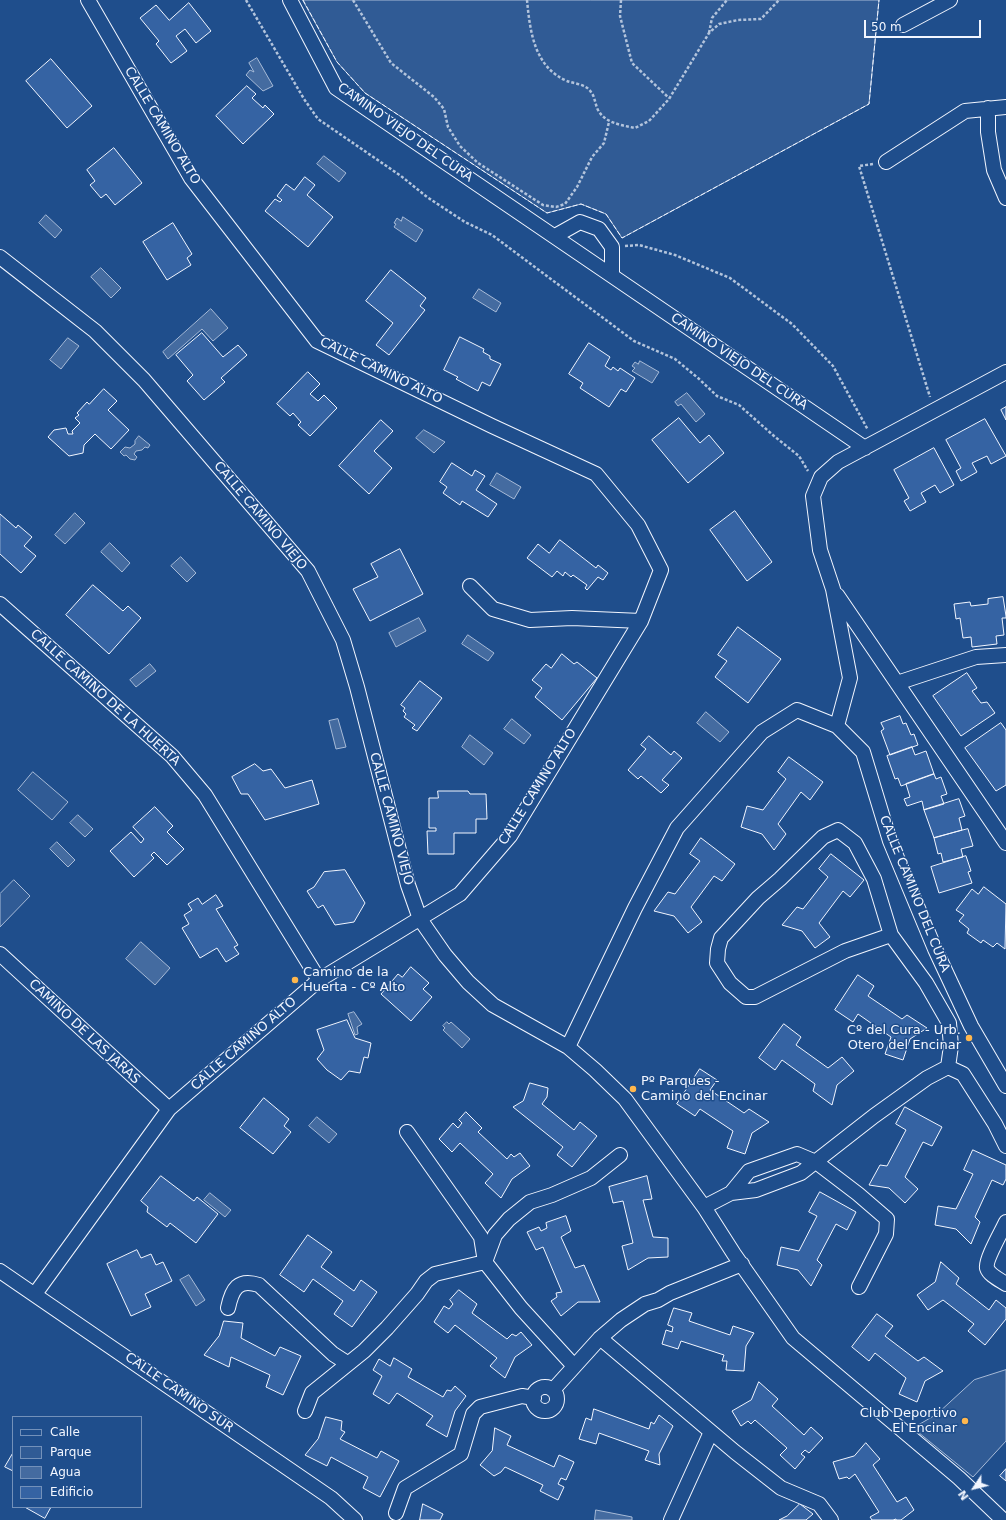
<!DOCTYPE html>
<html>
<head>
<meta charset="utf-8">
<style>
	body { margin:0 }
	#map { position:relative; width:1006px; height:1520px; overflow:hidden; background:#1f4e8c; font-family:"DejaVu Sans",sans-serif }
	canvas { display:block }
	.legend { position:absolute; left:12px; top:1416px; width:130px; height:92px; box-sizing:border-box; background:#1f4e8c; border:1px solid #7391ba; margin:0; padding:5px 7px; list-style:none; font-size:12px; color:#f2f6ff }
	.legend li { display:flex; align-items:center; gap:8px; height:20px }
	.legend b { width:20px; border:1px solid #7391ba }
	.north { position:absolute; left:954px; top:1468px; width:40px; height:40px; -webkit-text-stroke:3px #1f4e8c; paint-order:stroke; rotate:235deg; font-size:11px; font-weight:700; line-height:16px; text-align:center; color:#f2f6ff }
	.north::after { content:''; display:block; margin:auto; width:14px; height:18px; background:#f2f6ff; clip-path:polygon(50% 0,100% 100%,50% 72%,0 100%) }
	.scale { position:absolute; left:864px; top:20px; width:117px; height:18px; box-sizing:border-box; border:2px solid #f2f6ff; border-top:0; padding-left:5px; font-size:12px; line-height:14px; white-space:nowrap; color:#f2f6ff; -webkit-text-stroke:3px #1f4e8c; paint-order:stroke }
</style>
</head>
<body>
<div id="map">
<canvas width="1006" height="1520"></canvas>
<ul class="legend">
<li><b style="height:5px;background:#1f4e8c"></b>Calle</li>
<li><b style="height:11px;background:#305b95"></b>Parque</li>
<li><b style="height:11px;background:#446ba0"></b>Agua</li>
<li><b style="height:11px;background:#3563a3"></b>Edificio</li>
</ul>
<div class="north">N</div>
<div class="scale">50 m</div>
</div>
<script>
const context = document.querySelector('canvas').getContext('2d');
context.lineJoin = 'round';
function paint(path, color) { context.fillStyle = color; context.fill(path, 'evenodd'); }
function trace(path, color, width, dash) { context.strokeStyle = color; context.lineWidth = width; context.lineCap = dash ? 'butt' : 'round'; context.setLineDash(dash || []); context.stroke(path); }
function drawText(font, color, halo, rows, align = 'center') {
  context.font = font + ' "DejaVu Sans",sans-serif'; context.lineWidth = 3; context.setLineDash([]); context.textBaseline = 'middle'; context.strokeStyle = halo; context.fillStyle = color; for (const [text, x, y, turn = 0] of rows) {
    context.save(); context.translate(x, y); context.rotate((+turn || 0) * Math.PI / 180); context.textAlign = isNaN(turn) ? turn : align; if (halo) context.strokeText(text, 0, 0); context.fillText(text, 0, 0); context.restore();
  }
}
const green = new Path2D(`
	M303,0H879L869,104L622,238L606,214L581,204L547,213L365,93L337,62Z
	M33,772L68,802L52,820L18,790Z
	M14,880L30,896L0,927V894Z
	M1006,1370V1441L973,1477L913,1428L937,1414L974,1380Z`);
paint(green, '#305b95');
trace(green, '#a8bbd7', 1);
const water = new Path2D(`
	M257,58L273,86L263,91L246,75L250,70L254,72L249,63Z
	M324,156L346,173L339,182L317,164Z
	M46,215L62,230L55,238L39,223Z
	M403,217L423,230L416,242L394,227L396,224L394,223L397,218L401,221Z
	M101,268L121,288L111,298L91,277Z
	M479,289L501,303L496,312L473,298Z
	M211,309L228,328L213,341L202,329L168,359L163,352Z
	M68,338L79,346L61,369L50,360Z
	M640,361L659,372L652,383L632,371L635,368L632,366L635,362L638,364Z
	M687,393L705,414L696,422L681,404L678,406L675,402Z
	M424,430L445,442L434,453L416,438Z
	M139,436L150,445L148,448L145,447L142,450L136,451L134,454L137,457L135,460L130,459L126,455L124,456L120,452L125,447L130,448L135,444V441Z
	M497,473L521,487L514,499L490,485Z
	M75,513L85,523L65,544L55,535Z
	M110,543L130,563L122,572L101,552Z
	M181,557L196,573L187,582L171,566Z
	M419,618L426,631L396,647L389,633Z
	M468,635L494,653L488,661L462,644Z
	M150,664L156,671L136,687L130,680Z
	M706,712L729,732L720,742L697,723Z
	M338,719L346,747L336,749L329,721Z
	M512,719L531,735L524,744L504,729Z
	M470,735L493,753L484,765L462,747Z
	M78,815L93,829L85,837L70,823Z
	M57,842L75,860L68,867L50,849Z
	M141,942L170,968L155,985L126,959Z
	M354,1012L362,1024L357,1027L358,1034L355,1035L348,1014Z
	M447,1022L449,1024L451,1022L470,1039L462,1048L443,1030L445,1028L443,1026Z
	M317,1117L337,1134L329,1143L309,1126Z
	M210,1193L231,1210L225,1217L204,1200Z
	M189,1275L205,1300L196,1306L180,1280Z
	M596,1510L632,1517V1520H595Z`);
paint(water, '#446ba0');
trace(water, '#a8bbd7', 1);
const building = new Path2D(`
	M189,3L211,31L196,43L185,29L176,36L187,51L171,63L156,44L159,41L140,18L156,5L169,20Z
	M51,59L92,106L67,128L26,81Z
	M247,86L256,94L252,98L263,108L265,105L274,114L243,144L216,116Z
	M114,148L142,183L115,205L106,194L101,198L90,185L95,181L87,170Z
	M305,177L315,185L307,195L333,217L308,247L265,211L275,199L280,202L282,200L277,196L286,184L294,190Z
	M173,223L192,254L187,258L191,265L167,280L143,242Z
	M391,270L426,298L420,306L425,310L389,355L376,345L393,323L366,301Z
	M202,333L223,357L238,345L247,355L221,378L225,382L204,400L187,381L193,375L176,355Z
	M460,337L484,349L483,352L490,356V359L501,364L490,386L482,382L478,391L456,379L458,377L444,370Z
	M589,343L610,357L605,366L611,370L613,367L618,371L620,368L635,378L626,392L621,389L609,407L580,388L583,383L569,374Z
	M308,372L320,384L310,394L318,401L324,395L337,408L310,436L298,425L301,422L293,413L290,416L277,404Z
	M104,389L117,401L108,410L129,430L111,449L95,434L84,445L83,453L69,456L48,437L54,430L66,428L68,434H73L72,431L80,423L75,418L79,415L77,413L87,402L89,404Z
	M1006,407V420L1001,410Z
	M679,418L700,443L709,435L724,453L688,483L652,440Z
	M985,419L1006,456L991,464L987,456L972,463L977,472L961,481L956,471L961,468L946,440Z
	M381,420L393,431L374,451L392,468L369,494L339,466Z
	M934,448L954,485L940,493L935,485L921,493L926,502L910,511L904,501L909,498L894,470Z
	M452,463L472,476L475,470L485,476L476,490L497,504L488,517L462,501L460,505L443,493L447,487L440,482Z
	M735,511L772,562L747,581L710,530Z
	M0,514L16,528L18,525L32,537L24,546L36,556L21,573L0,554Z
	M560,540L596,568L598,565L608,573L603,580L598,577L587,590L585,588L587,585L573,575L571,577L565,572L563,576L557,571L552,577L527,558L538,544L549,553Z
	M400,549L423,594L370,621L353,589L378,577L371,564Z
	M93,585L123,611L128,606L141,618L109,654L66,615Z
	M1003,597L1006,616V618H1002L1004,635L996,636L997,644L972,647L971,637L963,638L960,618L956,619L954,604L970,602L971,606L988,604V599Z
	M738,627L781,659L748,703L715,677L727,661L718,655Z
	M562,654L574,664L577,662L597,678L562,720L535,697L542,688L532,680L546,664L551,668Z
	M967,673L977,688L972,691L981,703L987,702L995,713L961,736L933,696Z
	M420,681L442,698L417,731L412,728L415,725L404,717L406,714L403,711L405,708L401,705Z
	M900,716L903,724L906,723L911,735L914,734L918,745L890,755L881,731L884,729L881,723Z
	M1001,723L1006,730V785L996,791L965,748Z
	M649,736L671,755L674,751L682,758L662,780L669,785L661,793L641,776L638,779L628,770L646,749L641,745Z
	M912,747L915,755L926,751L934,774L901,786L898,778L895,779L887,756Z
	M789,757L823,782L810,800L801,792L778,824L786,834L774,850L762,834L741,827L747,806L763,810L786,779L778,772Z
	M255,764L263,771L271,769L285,788L312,780L319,804L265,820L248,794H241L232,777Z
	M934,774L936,779L941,777L947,794L941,796L944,804L924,810L922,801L907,806L904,799L910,797L906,784Z
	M438,791H468L470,794H486L487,819H476V833H454V854H428L427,831H436V828H429V798H438Z
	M959,799L965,816L959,818L962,830L934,838L924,810Z
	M155,807L173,826L167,832L184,849L167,865L154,852L151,855L154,858L134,877L110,851L131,832L141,843L144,839L133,827Z
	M968,829L973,846L961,849L963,857L943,862L941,853L938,854L934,838Z
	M701,838L735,864L722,881L714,876L691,907L702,922L688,933L674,916L654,911L668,892L675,894L700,861L690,854Z
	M831,854L864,880L850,897L843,891L819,923L830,937L815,948L802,931L782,925L797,907L803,909L828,877L819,869Z
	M966,856L971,871L968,872L972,883L939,893L931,867Z
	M345,870L365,903L354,922L335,925L323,905L318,908L307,891L314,887L324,872Z
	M984,887L1006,904L1005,949L997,943L993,947L983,940L981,943L967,933L969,929L959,921L964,915L956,910L972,889L978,894Z
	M216,895L223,906L216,909L238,945L234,947L239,954L226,962L217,948L200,958L182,928L189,924L184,915L192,910L188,904L198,898L202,904Z
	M411,967L429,983L423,989L432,997L411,1021L381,994L398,974L402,977Z
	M858,975L874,986L868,996L902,1019L907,1015L927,1028L910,1039L903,1060L885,1054L891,1037L858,1014L853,1022L835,1010Z
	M347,1020L355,1038L371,1043L368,1058L364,1057L360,1073L349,1071L341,1080L327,1070L317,1059L324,1050L317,1030Z
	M784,1024L801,1037L796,1045L828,1068L842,1057L854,1071L837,1085L832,1105L813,1091L815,1084L782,1060L775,1070L759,1058Z
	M700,1069L717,1080L710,1090L744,1113L749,1109L769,1122L752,1133L745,1154L727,1148L733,1131L700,1109L695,1116L677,1104Z
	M530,1083L548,1088L547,1097L542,1104L574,1130L580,1122L597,1136L572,1167L557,1155L563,1147L513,1107L523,1101Z
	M264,1098L289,1119L284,1126L291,1132L273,1154L240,1128Z
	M905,1107L942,1127L932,1146L923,1142L905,1177L918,1189L905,1203L889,1188L869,1185L880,1165L887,1166L906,1130L896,1124Z
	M466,1112L482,1128L478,1132L507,1159L511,1154L514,1157L520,1153L530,1166L512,1179L501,1198L485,1183L493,1174L460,1143L452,1152L439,1139L453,1123L458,1128L462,1123L459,1120Z
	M973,1150L1006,1165V1179L1003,1185L992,1180L975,1217L980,1222L971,1244L956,1229L935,1225L938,1206L956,1209L973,1174L964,1170Z
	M161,1176L194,1201L197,1197L218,1214L196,1243L170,1223L167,1227L147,1212L148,1207L141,1201Z
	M647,1176L652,1199L643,1200L653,1237L668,1238V1257L648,1258L628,1270L622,1246L633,1243L623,1201L613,1203L609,1187Z
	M820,1192L856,1212L847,1230L836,1224L817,1260L822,1265L811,1286L798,1270L777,1265L781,1247L799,1251L817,1216L809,1212Z
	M566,1216L571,1231L561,1237L575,1268L584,1265L600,1302H578L561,1316L551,1301L557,1297L556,1293L562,1292L543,1247L536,1250L527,1232L539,1227L541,1231L547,1228L546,1223Z
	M308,1235L332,1252L321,1267L354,1291L361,1280L377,1292L352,1327L334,1314L343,1301L313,1279L304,1292L280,1275Z
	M137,1250L141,1258L151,1254L156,1265L163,1262L172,1281L145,1294L151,1307L131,1316L107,1264Z
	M941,1262L959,1278L956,1284L989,1310L996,1300L1006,1308V1319L985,1345L968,1331L974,1324L943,1300L928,1310L917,1295L935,1282Z
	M459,1290L477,1304L472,1313L507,1339L512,1334L516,1336L521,1332L532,1345L515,1357L505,1378L490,1366L497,1358L455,1325L448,1333L434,1322L444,1306L449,1309L453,1304L450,1300Z
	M674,1308L692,1313L689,1321L730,1335L733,1326L754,1333L746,1346L744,1371L726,1370L727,1361H722L724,1355L681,1341L678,1349L662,1344L666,1330L672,1332L673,1327L668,1325Z
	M877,1314L893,1326L885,1336L918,1361L924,1357L943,1371L925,1381L917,1402L899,1394L906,1378L875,1353L869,1361L852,1347Z
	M224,1321L243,1323L241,1338L275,1356L280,1347L301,1356L283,1395L266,1387L270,1375L231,1357L229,1367L204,1355L219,1336Z
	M394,1358L412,1369L408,1377L443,1397L447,1390L451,1391L455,1386L466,1396L455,1411L447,1437L426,1425L433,1416L397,1393L389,1404L373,1394L382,1376L373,1370L379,1359L390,1366Z
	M759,1382L778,1399L772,1406L804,1435L811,1427L823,1438L809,1453L805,1450L801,1454L805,1457L795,1469L780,1455L787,1448L755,1420L751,1424L748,1421L741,1426L732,1411L751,1400Z
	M594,1409L649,1429L651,1422L654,1424L659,1415L673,1426L659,1454L660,1465L645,1460L649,1451L599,1433L596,1444L579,1439L586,1418L591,1420Z
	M326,1417L342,1421L341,1430L345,1432L340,1439L377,1458L381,1451L399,1461L380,1497L363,1488L368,1477L331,1457L327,1466L305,1455L318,1439Z
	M495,1428L511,1436L507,1445L554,1467L559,1455L574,1462L566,1480L561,1478L558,1484L564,1487L558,1500L540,1491L543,1485L505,1467L501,1472L494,1476L480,1465L492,1451Z
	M866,1443L880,1459L873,1465L897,1502L906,1497L914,1510L901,1520H896V1519L893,1520H872L870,1517L879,1512L855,1474L849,1479L847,1477L839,1479L833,1462L854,1456Z
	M13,1453V1471L5,1467Z
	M1006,1469V1481L1000,1476Z
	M423,1504L443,1514L440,1520H420Z
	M800,1504L813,1514L806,1520H779L787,1516Z
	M25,1507H51L45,1518Z`);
paint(building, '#3563a3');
trace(building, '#f2f6ff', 1);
const minor = new Path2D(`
	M290,0L336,88L865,448
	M903,25L950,0
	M988,108V132L994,170L1006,198
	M886,162L965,111L1006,107
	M555,236L580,222L599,229L612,247V275
	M0,257L95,331L144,380L308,571L343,640L357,687L408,885L420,919L445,955L468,982L493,1005L568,1047L595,1070L625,1099L704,1207L734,1254L793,1338L959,1478L1003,1520
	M470,586L493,609L530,620L572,618L641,621
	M837,595L1006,843
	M0,604L172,756L205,795L319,980
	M897,683L976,657L1006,655
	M837,726L850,678L833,589L820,550L813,496L821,477L838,462L1006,372
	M891,935L845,951L755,997H746L730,983L717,963L718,949L721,938L758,898L780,879L823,837L838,830L855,843L874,879L891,935L926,983L949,1023L951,1046L948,1067
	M0,954L169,1109
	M568,1047L635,908L677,828L762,732L797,710L837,726L863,752L890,841L935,949L971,1026L1006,1086
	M407,1132L481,1237L485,1262L521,1308L574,1366
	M731,1193L749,1171L797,1154L816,1162L858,1194L887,1219L886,1234L859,1287
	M704,1207L731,1193L756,1190L801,1173L874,1116L927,1078L948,1067L963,1074L995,1124L1006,1146
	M1006,1222C1002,1231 985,1260 987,1268C989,1275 1000,1280 1006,1284
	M0,1271L331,1498L355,1520
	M35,1294L169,1109L319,980L460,894L510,836L641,621L661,570L638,525L596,474L492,426L317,341L191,178L88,0
	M228,1308C232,1289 238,1278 259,1285L333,1354L347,1363
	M600,1338L735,1452L781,1488L819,1504L831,1520
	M533 1399a12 12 0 1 1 24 0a12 12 0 1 1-24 0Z
	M553,1390L600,1338L621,1320L645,1304L658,1300L670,1293L742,1264
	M305,1411L312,1393L364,1351L387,1328L417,1294L426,1281L435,1274L485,1262L495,1235L509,1219L530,1202L552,1195L591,1178L620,1155
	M396,1513L405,1488L461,1454L473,1414L480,1407L522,1396L534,1398
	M671,1520L711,1432`);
trace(minor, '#f2f6ff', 16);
trace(new Path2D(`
	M246,0L304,99L318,119L401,176L427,197L465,222L492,235L634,341L675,359L698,378L717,396L739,405L774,436L799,456L808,471
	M353,0L391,63L434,97L444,109L448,127L460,146L478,163L543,205L556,207L565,204L577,187L592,157L604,143L609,122
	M527,0C530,31 534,67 567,81C575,84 586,84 591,92C595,97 595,104 598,110C605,123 621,125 635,128L649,121L669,99L709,33L719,24L738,20L761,19L779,0
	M621,0L620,16L632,63L669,98
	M709,33L712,18L727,0
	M873,164L859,166L930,397
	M625,246L639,245L675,255L730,278L792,324L833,366L868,430`), '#b3c4dc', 2.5, [3, 2]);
trace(minor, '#1f4e8c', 14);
trace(new Path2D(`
	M303,0L337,62L365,93L547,213L581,204L606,214L622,238L869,104L879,0`), '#f2f6ff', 1, [5, 2]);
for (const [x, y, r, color] of [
	[295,980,4,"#ffb74d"],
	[969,1038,4,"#ffb74d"],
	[633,1089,4,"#ffb74d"],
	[965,1421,4,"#ffb74d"]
]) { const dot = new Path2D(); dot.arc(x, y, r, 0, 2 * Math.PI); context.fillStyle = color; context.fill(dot); trace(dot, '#1f4e8c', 1.5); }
drawText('13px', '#f2f6ff', '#1f4e8c', [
	["CALLE CAMINO ALTO",162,126,59],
	["CAMINO VIEJO DEL CURA",405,133,35],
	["CAMINO VIEJO DEL CURA",739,362,34],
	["CALLE CAMINO ALTO",381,371,26],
	["CALLE CAMINO VIEJO",260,516,50],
	["CALLE CAMINO DE LA HUERTA",105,698,42],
	["CALLE CAMINO ALTO",538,787,-58],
	["CALLE CAMINO VIEJO",391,819,75],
	["CALLE CAMINO DEL CURA",914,894,68],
	["CAMINO DE LAS JARAS",84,1032,43],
	["CALLE CAMINO ALTO",244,1044,-41],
	["CALLE CAMINO SUR",179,1393,35]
]);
drawText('13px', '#f2f6ff', '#1f4e8c', [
	["Camino de la",303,973],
	["Huerta - Cº Alto",303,988],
	["Cº del Cura - Urb.",961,1031,"right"],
	["Otero del Encinar",961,1046,"right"],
	["Pº Parques -",641,1082],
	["Camino del Encinar",641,1097],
	["Club Deportivo",957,1414,"right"],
	["El Encinar",957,1429,"right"]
], 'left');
</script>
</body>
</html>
